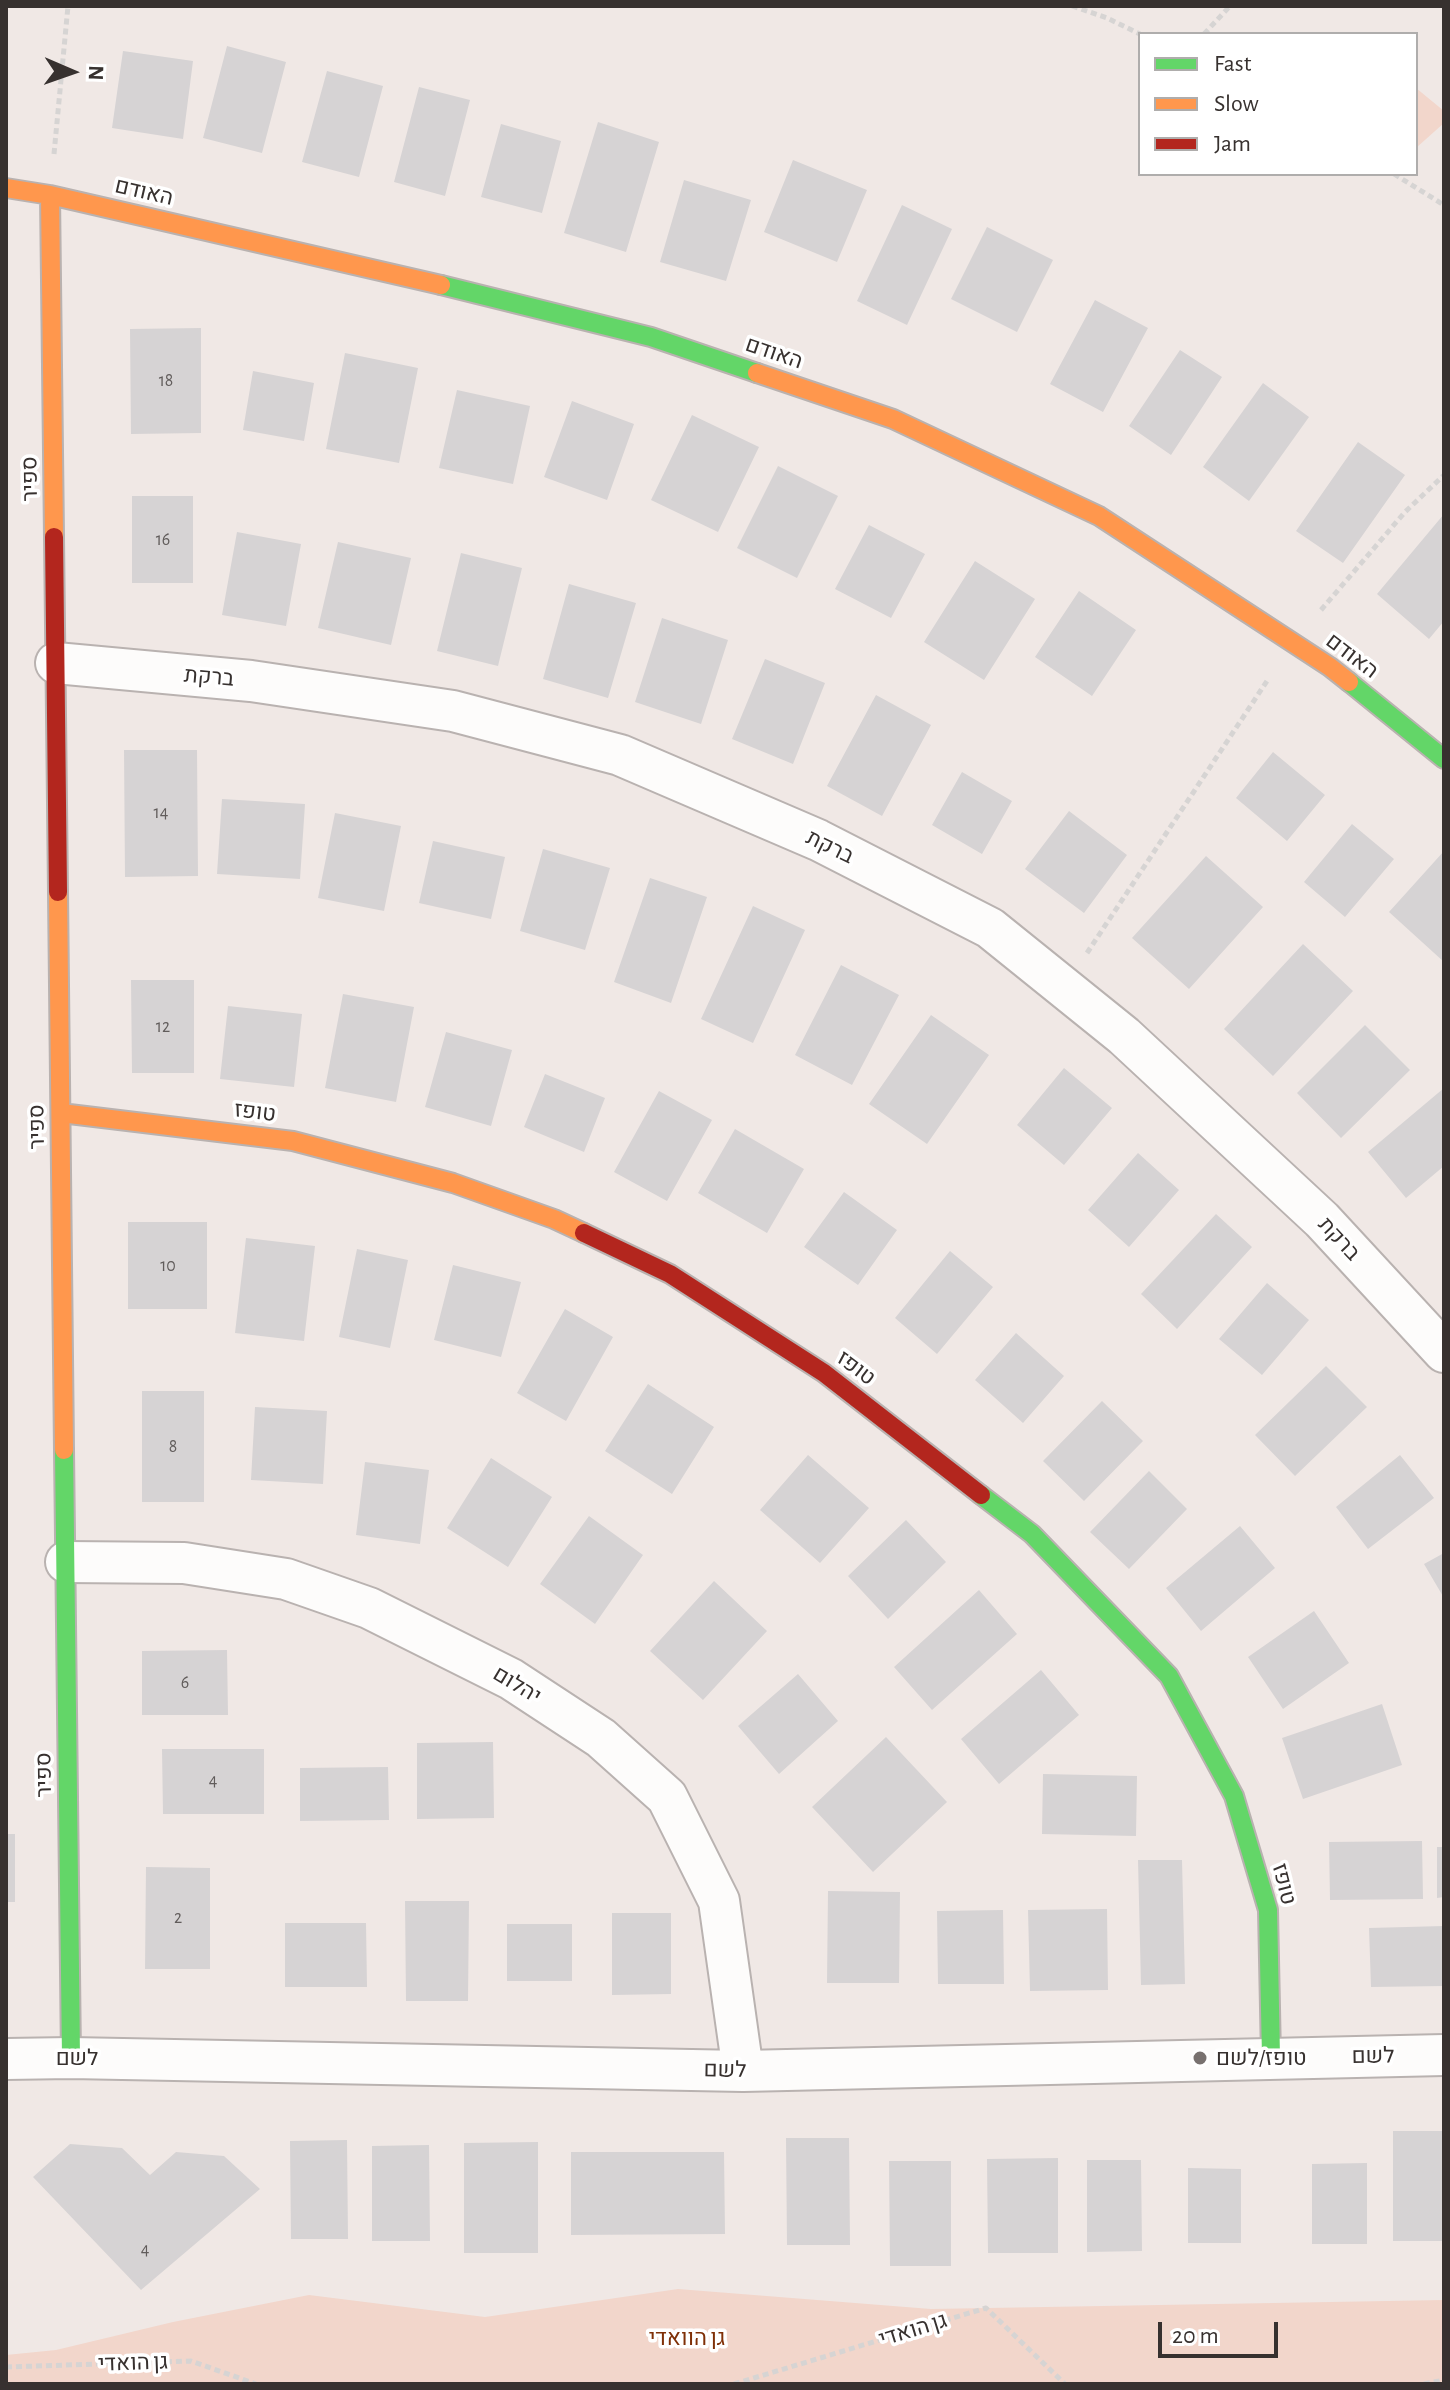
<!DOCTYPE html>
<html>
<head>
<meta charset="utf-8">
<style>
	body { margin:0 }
	#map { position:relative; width:1450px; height:2390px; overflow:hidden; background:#f0e8e5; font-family:"Alegreya Sans",sans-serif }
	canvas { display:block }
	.frame { position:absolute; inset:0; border:8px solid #37312f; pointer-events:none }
	.legend { position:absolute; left:1138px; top:32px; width:280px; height:144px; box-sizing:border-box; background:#fff; border:2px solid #afadac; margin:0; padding:10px 14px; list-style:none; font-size:24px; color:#37312f }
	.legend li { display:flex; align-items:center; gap:16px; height:40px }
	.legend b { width:40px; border:2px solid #afadac }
	.north { position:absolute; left:32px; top:32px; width:80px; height:80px; -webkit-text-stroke:6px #fff; paint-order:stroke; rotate:92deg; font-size:22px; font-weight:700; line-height:32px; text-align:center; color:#37312f }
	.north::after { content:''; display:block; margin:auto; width:28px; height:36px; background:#37312f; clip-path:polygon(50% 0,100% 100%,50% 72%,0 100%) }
	.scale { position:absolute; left:1158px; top:2322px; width:120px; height:36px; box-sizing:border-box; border:4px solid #37312f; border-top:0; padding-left:10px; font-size:24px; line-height:28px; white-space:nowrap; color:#37312f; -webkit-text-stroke:6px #fff; paint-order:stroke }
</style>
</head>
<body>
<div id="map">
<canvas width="1450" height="2390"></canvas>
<div class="frame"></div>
<ul class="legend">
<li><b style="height:10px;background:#63d668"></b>Fast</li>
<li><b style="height:10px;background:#ff974d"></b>Slow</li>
<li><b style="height:10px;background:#b3261e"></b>Jam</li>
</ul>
<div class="north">N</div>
<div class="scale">20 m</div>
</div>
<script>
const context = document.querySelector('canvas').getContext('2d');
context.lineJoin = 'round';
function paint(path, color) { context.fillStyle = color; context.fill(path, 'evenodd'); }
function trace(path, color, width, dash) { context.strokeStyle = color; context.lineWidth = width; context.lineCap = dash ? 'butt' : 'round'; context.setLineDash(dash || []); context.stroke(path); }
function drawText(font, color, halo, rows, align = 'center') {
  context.font = font + ' "Alegreya Sans",Heebo,sans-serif'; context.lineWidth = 7; context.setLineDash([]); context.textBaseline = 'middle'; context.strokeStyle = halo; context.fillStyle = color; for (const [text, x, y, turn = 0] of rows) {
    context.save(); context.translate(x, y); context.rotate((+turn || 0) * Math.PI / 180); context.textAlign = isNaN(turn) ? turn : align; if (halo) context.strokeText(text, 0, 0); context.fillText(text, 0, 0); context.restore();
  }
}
paint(new Path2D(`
	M1416,88L1444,111V123L1416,148Z
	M678,2289L931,2309L1444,2300V2384H6V2355L56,2350L173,2322L309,2295L485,2317Z`), '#f2d6cb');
paint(new Path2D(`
	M227,46L286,62L262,153L203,138Z
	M123,51L193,61L183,139L112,128Z
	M327,71L383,86L359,177L302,162Z
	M419,87L470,100L445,196L394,182Z
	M598,122L659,142L626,252L564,233Z
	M501,124L561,141L542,213L481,197Z
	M793,160L867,190L837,262L764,232Z
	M684,180L751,200L726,281L660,262Z
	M902,205L952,229L907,325L857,301Z
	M987,227L1053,260L1017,332L951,299Z
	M1095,300L1148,328L1103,412L1050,384Z
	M201,328V433L131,434L130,329Z
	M1180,350L1222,377L1171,455L1129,426Z
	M345,353L418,368L399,463L326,449Z
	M253,371L314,383L304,441L243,430Z
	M1263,383L1309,417L1249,501L1203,467Z
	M457,390L530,406L513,484L439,468Z
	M572,401L634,424L607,500L544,477Z
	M692,415L759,447L718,532L651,500Z
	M1358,442L1405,475L1343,563L1296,531Z
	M778,466L838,496L797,578L737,548Z
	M132,496H193V583H132Z
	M1444,514V621L1429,639L1377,594Z
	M869,525L925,554L891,618L835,589Z
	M237,532L301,544L286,626L222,615Z
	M338,542L411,558L391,645L318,628Z
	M461,553L522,568L498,666L437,651Z
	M975,561L1035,599L984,680L924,642Z
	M569,584L636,603L608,698L543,679Z
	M1079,591L1136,630L1092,696L1035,657Z
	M662,618L728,640L701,724L635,702Z
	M765,659L825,683L793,764L732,739Z
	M876,695L931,725L882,816L827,786Z
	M124,750H197L198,876L125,877Z
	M1273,752L1325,795L1287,841L1236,798Z
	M962,772L1012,801L982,854L932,825Z
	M222,799L305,804L300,879L217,874Z
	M1069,811L1127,855L1084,913L1025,869Z
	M335,813L401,826L384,911L318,898Z
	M1352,824L1394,859L1345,917L1304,882Z
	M433,841L505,857L491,919L419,903Z
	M543,849L610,868L585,950L520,931Z
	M1444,851V962L1389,912Z
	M1206,856L1263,907L1189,989L1132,938Z
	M650,878L707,897L671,1003L614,982Z
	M753,906L805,930L753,1043L701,1019Z
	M1303,944L1353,991L1273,1076L1224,1029Z
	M841,965L899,995L852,1085L795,1055Z
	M131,980H194V1073H132Z
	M343,994L414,1007L396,1102L325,1088Z
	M228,1006L302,1014L294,1087L220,1079Z
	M931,1015L989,1055L927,1144L869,1104Z
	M1365,1025L1410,1070L1341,1138L1297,1093Z
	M446,1032L512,1050L491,1126L425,1107Z
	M1064,1068L1112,1108L1064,1165L1017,1125Z
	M545,1074L605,1098L584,1152L524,1127Z
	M1444,1088V1166L1406,1198L1368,1152Z
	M659,1091L712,1120L667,1201L614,1172Z
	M735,1129L804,1169L767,1233L698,1193Z
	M1138,1153L1179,1190L1129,1247L1088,1210Z
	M844,1192L897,1230L858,1285L804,1247Z
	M1216,1214L1252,1247L1177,1329L1141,1294Z
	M128,1222H207V1309H128Z
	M246,1238L315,1246L304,1341L235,1333Z
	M357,1249L408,1260L390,1348L339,1337Z
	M950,1251L993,1287L937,1354L895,1318Z
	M453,1265L521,1282L501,1357L434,1340Z
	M1267,1283L1309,1320L1262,1375L1219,1339Z
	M565,1309L613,1337L566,1421L517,1393Z
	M1016,1333L1064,1376L1023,1423L975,1380Z
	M1326,1366L1367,1407L1295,1476L1255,1435Z
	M648,1384L714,1427L672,1494L605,1451Z
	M142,1391H204V1502H142Z
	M1102,1401L1143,1441L1084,1501L1043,1461Z
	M255,1407L327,1411L323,1484L251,1480Z
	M808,1455L869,1508L820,1563L760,1510Z
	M1400,1455L1434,1498L1368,1549L1336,1507Z
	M491,1458L552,1497L508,1567L447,1528Z
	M365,1462L429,1470L420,1544L356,1535Z
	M1149,1471L1187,1509L1129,1569L1090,1532Z
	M589,1516L643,1555L595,1624L540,1584Z
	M906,1520L946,1562L888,1619L848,1576Z
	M1240,1526L1275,1568L1201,1631L1166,1588Z
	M1444,1553V1598L1424,1564Z
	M714,1581L767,1631L703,1700L650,1651Z
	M979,1590L1017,1634L932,1710L894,1667Z
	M1314,1611L1349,1663L1283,1709L1248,1657Z
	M227,1650L228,1715H142V1651Z
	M1041,1670L1079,1715L999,1784L961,1739Z
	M798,1674L838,1721L779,1774L738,1726Z
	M1382,1704L1402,1765L1303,1799L1282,1738Z
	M886,1737L947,1802L873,1872L812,1807Z
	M493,1742L494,1818L417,1819V1743Z
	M162,1749H264V1814H163Z
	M388,1767L389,1820L300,1821V1768Z
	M1043,1774L1137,1776L1136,1836L1042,1834Z
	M6,1834H15V1902H6Z
	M1422,1841L1423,1899L1330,1900L1329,1842Z
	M1437,1847H1444V1897L1437,1898Z
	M1138,1860H1182L1185,1984L1141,1985Z
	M146,1867L210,1868V1969H145Z
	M828,1891L900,1892L899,1983H827Z
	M405,1901H469L468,2001H406Z
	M1107,1909L1108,1990L1030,1991L1028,1910Z
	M1003,1910L1004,1984H938L937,1911Z
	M612,1913H671V1994L612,1995Z
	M285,1923H366L367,1987H285Z
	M507,1924H572V1981H507Z
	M1444,1926V1986L1371,1987L1369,1928Z
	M1393,2131H1444V2241H1393Z
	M786,2138H849L850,2245H787Z
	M347,2140L348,2239H291L290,2141Z
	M538,2142V2253H464V2143Z
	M70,2144L122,2148L150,2175L176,2152L224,2156L260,2189L141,2290L33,2177Z
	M429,2145L430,2241H372V2146Z
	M571,2152H724L725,2234L571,2235Z
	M1058,2158V2253H988L987,2159Z
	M1087,2160H1141L1142,2251L1087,2252Z
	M889,2161H951V2266H890Z
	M1367,2163V2244H1312V2164Z
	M1188,2168L1241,2169V2243H1188Z`), '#d6d3d4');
const street = new Path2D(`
	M56,663L251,681L453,711L620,755L818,840L990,928L1124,1036L1322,1220L1444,1352
	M66,1562L184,1563L286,1579L369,1608L511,1679L601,1738L667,1797L719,1901L743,2071
	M6,2059L71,2058L743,2071L1444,2055`);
const fast = new Path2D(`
	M441,285L651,337L757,373
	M1349,682L1444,759
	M64,1450L71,2058
	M981,1495L1032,1534L1169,1676L1234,1796L1268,1910L1271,2057`);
const slow = new Path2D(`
	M6,188L50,195L441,285
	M50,195L54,537
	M757,373L893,419L1099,516L1330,667L1349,682
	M58,892L64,1450
	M61,1113L293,1141L453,1183L554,1219L584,1233`);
const jam = new Path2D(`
	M54,537L58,892
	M584,1233L670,1274L824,1373L981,1495`);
trace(street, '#b9b2b0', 44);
trace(fast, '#b9b2b0', 22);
trace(slow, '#b9b2b0', 22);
trace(jam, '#b9b2b0', 22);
trace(new Path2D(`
	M1072,6L1107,18L1140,34
	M1204,34L1230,6
	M54,154L68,6
	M1394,174L1444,205
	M1321,610L1405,512L1444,475
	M1087,953L1269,678
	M6,2367L191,2361L256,2384
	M734,2384L986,2308L1065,2384
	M1424,2384L1444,2380`), '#d6d4d3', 5, [6, 4]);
trace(street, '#fdfcfb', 40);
trace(fast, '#63d668', 18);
trace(slow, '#ff974d', 18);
trace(jam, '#b3261e', 18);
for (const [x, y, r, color] of [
	[1200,2058,8,"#78716f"]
]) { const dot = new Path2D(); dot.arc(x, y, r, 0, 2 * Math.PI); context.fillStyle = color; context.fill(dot); trace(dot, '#fff', 3); }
drawText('18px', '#615c5b', null, [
	["18",166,381],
	["16",163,540],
	["14",161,813],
	["12",163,1027],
	["10",168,1266],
	["8",173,1447],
	["6",185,1683],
	["4",213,1781],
	["2",178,1918],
	["4",145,2250]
]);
drawText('22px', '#37312f', '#fff', [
	["האודם",144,192,13],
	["האודם",774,353,19],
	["ספיר",30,479,-91],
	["האודם",1352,656,37],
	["ברקת",209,677,5],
	["ברקת",830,847,26],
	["טופז",255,1112,7],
	["ספיר",37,1127,-91],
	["ברקת",1339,1239,47],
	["טופז",856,1368,37],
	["יהלום",517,1685,31],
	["ספיר",44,1775,-91],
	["טופז",1284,1884,76],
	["לשם",1373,2056,-1],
	["לשם",77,2058],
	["לשם",725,2070,1],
	["גן הואדי",913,2330,-17],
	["גן הואדי",133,2363,-2]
]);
drawText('22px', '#37312f', '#fff', [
	["טופז/לשם",1216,2058]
], 'left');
drawText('22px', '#7f3007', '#fff', [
	["גן הוואדי",687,2338]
]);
</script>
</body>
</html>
